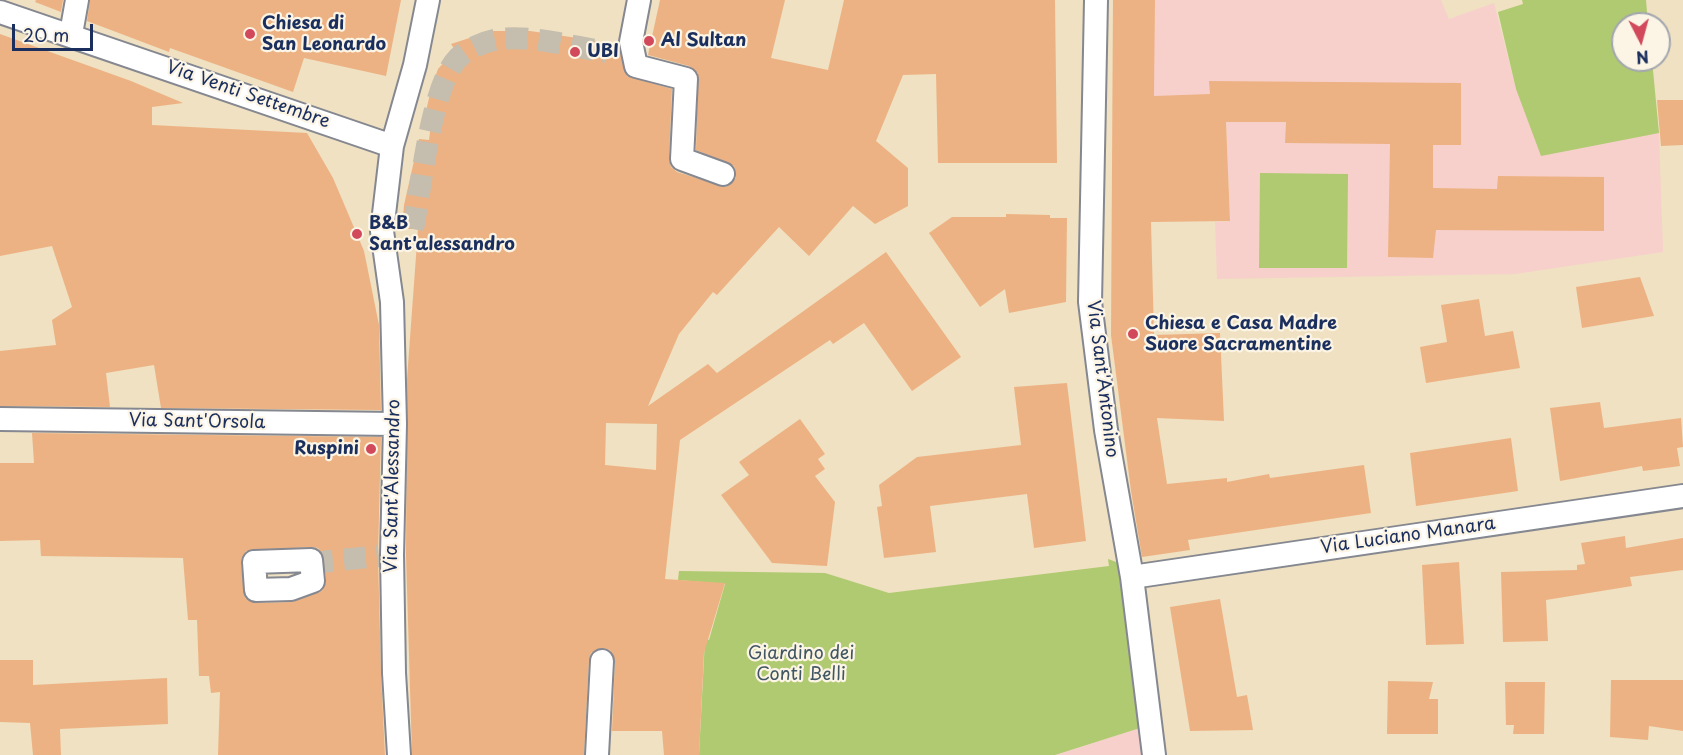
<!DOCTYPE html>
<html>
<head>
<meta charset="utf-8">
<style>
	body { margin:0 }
	#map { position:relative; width:1683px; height:755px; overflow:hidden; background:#efe1c1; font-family:"Playpen Sans",sans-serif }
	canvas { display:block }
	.north { position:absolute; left:1611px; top:12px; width:60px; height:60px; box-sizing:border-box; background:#fcf5e5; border:2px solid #a2a6af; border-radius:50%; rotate:174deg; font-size:16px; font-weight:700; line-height:24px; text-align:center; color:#1b2f5e }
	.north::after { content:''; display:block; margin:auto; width:21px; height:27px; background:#d1495b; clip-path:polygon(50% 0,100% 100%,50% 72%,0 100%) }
	.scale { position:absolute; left:12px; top:24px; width:81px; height:27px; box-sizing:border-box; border:3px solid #1b2f5e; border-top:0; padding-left:8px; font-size:18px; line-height:21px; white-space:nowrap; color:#1b2f5e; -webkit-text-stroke:4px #fcf5e5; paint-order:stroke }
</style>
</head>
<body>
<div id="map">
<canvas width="1683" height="755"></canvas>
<div class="north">N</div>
<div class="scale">20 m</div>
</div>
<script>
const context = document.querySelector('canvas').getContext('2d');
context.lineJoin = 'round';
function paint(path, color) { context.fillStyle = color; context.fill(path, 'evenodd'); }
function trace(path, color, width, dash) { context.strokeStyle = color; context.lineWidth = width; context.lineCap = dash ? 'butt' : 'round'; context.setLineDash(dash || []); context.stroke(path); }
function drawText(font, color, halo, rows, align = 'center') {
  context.font = font + ' "Playpen Sans",sans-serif'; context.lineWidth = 4.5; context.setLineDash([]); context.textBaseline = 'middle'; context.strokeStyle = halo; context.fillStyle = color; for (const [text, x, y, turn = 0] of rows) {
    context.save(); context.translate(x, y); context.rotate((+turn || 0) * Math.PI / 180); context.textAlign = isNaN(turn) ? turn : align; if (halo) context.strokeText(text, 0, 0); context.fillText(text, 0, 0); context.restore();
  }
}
paint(new Path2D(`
	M1113,0H1441L1449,19L1494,3L1516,89L1628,137L1659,133L1663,252L1515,274L1217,279L1215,222L1230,221L1226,123L1164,121Z
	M1140,728L1143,755H1055Z`), '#f7d0cc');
paint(new Path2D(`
	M1522,0H1646L1648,24H1623V60H1652L1659,133L1541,156L1516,89L1498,12L1523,4Z
	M1260,173L1348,174L1347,268H1259Z
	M1108,559L1119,563L1140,728L1055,755H699L705,639L709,640L725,584L678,580L679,571L825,573L889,593L1109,566Z`), '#afca70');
paint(new Path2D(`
	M36,0H63L61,12L35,2Z
	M90,0H401L386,76L304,58L293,92L170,48L169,52L87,21Z
	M660,0H785L771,58L828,70L844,0H1055L1057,163H938L936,74L903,75L876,141L908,168V206L875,224L853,206L809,256L779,227L717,295L713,292L679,334L648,406L708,364L717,373L886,252L961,357L912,391L864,323L833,344L830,340L680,440L665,579L725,583L704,653L699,755H664L662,731H612L615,661L610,650L602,648L591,653L589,660L584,755H412L406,555L407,379L418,229H402L404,205L419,139L429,140L431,125L423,123L432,86L438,69L455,50L451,44L491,31H530L618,44L627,76L672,89L669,158L671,167L677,172L726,187L736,178L734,166L696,150L698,73L689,66L648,55ZM606,423L657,424L656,470L605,465Z
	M1113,0H1155L1154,96L1210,94L1209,81L1461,83V145H1433V188L1497,189L1498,176L1604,177V231L1436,230L1433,258L1388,257L1390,144L1285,143L1286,122H1226L1230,221L1151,222L1154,335L1220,333L1224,421L1157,418L1167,484L1227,478V482L1269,474L1270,478L1364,465L1371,513L1188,540L1190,550L1142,557L1131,491L1111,335Z
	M0,34L131,81L183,103L152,107V125L307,133L333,178L364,251L379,325L381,410L161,408L154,365L106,373L110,407L0,406V351L56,345L52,320L72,307L52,246L0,256Z
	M1657,100H1683V145L1661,146Z
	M1006,214L1050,215V218H1067L1066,302L1009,313L1005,289L980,307L929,233L952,217H1006Z
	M1640,277L1654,316L1582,328L1576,287Z
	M1479,299L1485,336L1513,331L1520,368L1426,383L1420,347L1447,342L1441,305Z
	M1067,383L1086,541L1034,548L1027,494L930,506L936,552L884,558L877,507L882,506L879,485L917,457L1021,445L1014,387Z
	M1600,402L1604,428L1681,418L1683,447L1677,448L1680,466L1643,471L1642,466L1560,481L1550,408Z
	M800,419L825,454L818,459L825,469L815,476L835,502L827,566L772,563L721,495L749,475L739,462Z
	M32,433L381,437L378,555L381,674L385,755H218L220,692L211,693L209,676H199L197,620H188L183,558L41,556L40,540L0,541V463H34ZM311,547L318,548L324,558L326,580L322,591L292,602L256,603L245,598L241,563L246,551Z
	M1511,438L1518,491L1416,506L1410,453Z
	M1625,536L1626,548L1683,538V570L1630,577L1632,586L1546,600L1548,641L1503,642L1501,572L1577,570V565L1585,564L1581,543Z
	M1459,562L1464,644L1426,645L1422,565Z
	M1220,599L1237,697L1247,695L1253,730L1190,731L1170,607Z
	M0,660H33V685L167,678L168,724L60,729L61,755H33L30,723L0,722Z
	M1611,680H1683V731L1649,726L1648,740L1610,737Z
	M1388,681L1433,682L1429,699H1438V734H1387Z
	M1505,682H1545L1544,734H1513L1514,725H1506Z`), '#edb283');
trace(new Path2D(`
	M413,229C421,189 431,85 458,58C469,48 485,41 499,39C534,35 573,47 607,52
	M311,563L379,556`), '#c5bdad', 22, [22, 11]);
const street = new Path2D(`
	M639,0L631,42L636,66L686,79L682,159L723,174
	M1096,0L1090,302L1106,430L1132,577L1154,755
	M0,12L392,146
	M71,34L77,0
	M0,419L395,424
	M311,560L313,581L291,589L256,590L254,562Z
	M1132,577L1683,496
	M399,755L394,673L392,555L395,424L392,302L382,231L392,146L415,65L428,0
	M597,755L602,661`);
trace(street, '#858890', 26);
trace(street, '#fff', 22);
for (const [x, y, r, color] of [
	[250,34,6,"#d1495b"],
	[649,41,6,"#d1495b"],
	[575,52,6,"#d1495b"],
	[357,234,6,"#d1495b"],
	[1133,334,6,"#d1495b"],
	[371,449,6,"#d1495b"]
]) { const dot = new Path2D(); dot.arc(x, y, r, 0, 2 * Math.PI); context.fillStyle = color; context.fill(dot); trace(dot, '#fcf5e5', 2); }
drawText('bold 18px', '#1b2f5e', '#fcf5e5', [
	["Chiesa di",262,24],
	["San Leonardo",262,45],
	["Al Sultan",661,41],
	["UBI",587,52],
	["B&B",369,224],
	["Sant'alessandro",369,245],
	["Chiesa e Casa Madre",1145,324],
	["Suore Sacramentine",1145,345],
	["Ruspini",359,449,"right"]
], 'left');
drawText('18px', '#1b2f5e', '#fcf5e5', [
	["Via Venti Settembre",248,95,19],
	["Via Sant'Antonino",1102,379,83],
	["Via Sant'Orsola",197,422,1],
	["Via Sant'Alessandro",393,486,-89],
	["Via Luciano Manara",1408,536,-8]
]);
drawText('18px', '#405662', '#fcf5e5', [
	["Giardino dei",801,654],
	["Conti Belli",801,675]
]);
</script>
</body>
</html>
